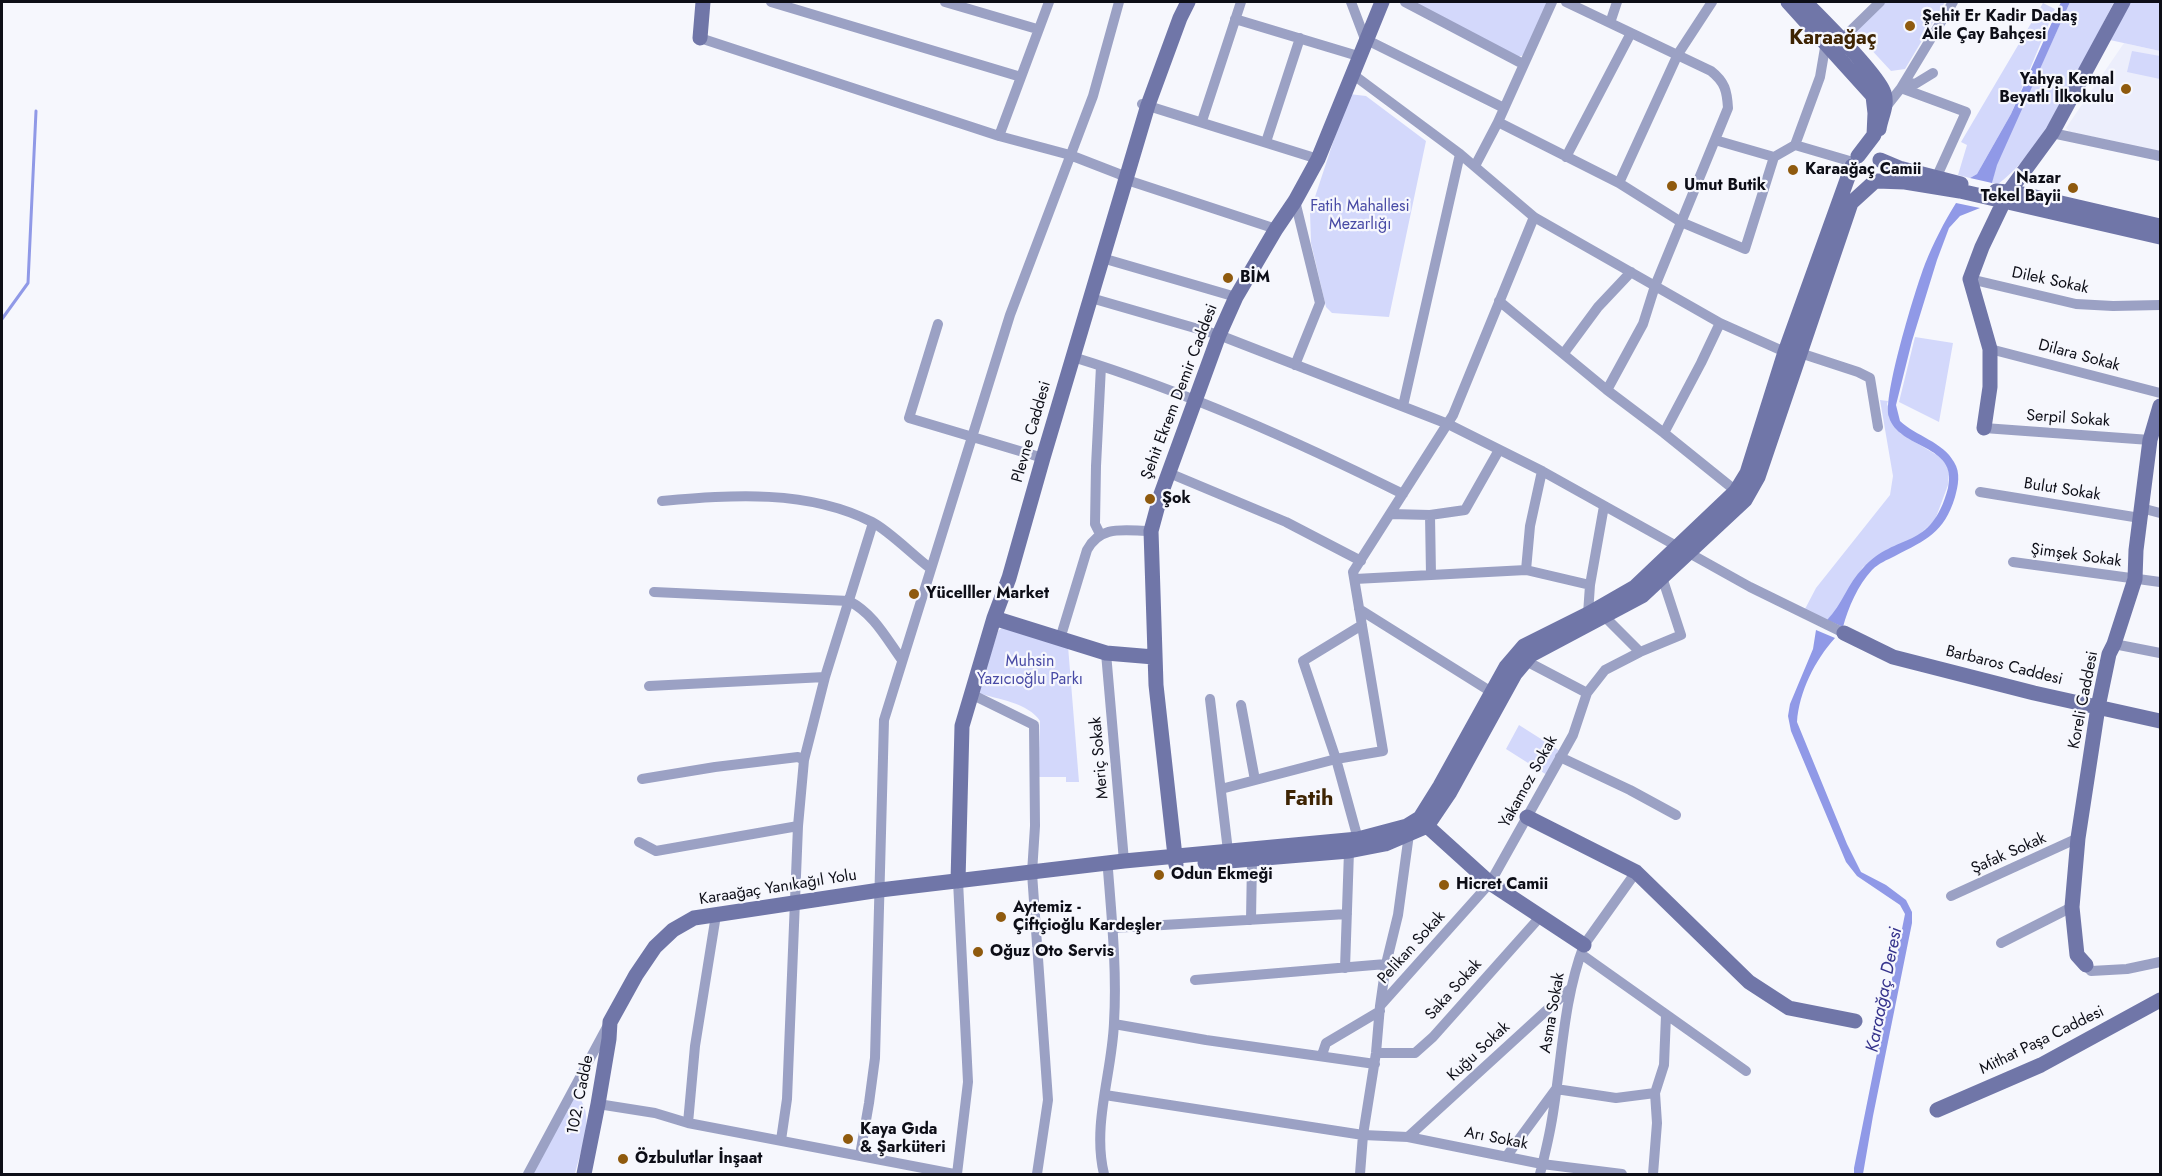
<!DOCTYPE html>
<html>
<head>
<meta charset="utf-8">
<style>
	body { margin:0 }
	#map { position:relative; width:2162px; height:1176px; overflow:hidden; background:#f6f7fd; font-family:Jost,sans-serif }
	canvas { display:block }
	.frame { position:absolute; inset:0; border:3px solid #0d0e17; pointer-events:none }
</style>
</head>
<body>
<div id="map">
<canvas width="2162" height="1176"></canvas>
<div class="frame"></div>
</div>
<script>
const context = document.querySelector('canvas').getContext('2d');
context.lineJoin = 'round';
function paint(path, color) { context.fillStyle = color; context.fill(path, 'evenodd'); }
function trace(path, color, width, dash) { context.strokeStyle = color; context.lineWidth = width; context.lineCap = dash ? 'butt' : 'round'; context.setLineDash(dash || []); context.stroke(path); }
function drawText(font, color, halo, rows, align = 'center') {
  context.font = font + ' Jost,sans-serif'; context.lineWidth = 4.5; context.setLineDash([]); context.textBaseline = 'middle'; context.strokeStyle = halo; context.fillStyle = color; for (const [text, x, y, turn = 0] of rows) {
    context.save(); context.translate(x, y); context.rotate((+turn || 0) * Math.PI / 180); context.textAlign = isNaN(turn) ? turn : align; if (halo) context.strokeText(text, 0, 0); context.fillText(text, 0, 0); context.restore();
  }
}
paint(new Path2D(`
	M2124,43L2160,51V151L2070,132L2066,128Z`), '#eceefc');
paint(new Path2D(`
	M1409,2H1548L1524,55L1518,57Z
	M1885,2H1945L1905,69L1891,71L1854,31Z
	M2070,2H2114C2101,28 2087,54 2073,80C2053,117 2033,158 1998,184L1992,183L1996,165Z
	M2129,2H2160V51L2110,40Z
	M2043,3L2055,9L2011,114L1977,174L1970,178L1958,175L1967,145L1961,142Z
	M2132,51L2160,56V79L2127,72Z
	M1349,94L1366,96L1426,141L1389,317L1332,313L1326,307L1311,243L1310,212Z
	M1915,337L1953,343L1939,422L1899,402Z
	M1880,400L1888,401L1887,404L1900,433L1940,457L1947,465L1949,474L1948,485L1935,520L1919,535L1863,567L1838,609L1827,620L1805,609L1816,588L1890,495L1893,476Z
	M1003,627L1068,646L1079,782H1066V777H1038L1040,721C1029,703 997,699 978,693L998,631Z
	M1519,725L1560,751L1547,775L1506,749Z
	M575,1094C598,1112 580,1151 575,1174H532Z`), '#d3d8fb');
paint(new Path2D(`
	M2061,2H2070L1997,165L1992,183L1970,178L1977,174L2011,114Z
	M1956,203L1980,208L1960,216L1949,228L1937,260L1912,341L1896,405L1900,421C1916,436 1943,442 1954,462C1961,473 1958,486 1955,497C1944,533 1926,540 1895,556C1887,560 1879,563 1872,570C1858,585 1848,608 1843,627L1827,620C1842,605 1848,583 1863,568C1897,531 1931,552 1948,488C1959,444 1898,449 1889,417C1882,398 1916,287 1925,264C1934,242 1944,222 1956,203Z
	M1816,630L1835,638C1815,660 1799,692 1797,722L1847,844L1861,872L1886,885L1906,900L1912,912V923L1873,1116L1863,1174H1854V1168L1905,914L1900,905L1857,876L1846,862L1791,731L1788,716L1790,704L1813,649Z`), '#9099e7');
trace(new Path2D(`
	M2,319L28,283L36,111`), '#9099e7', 3);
trace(new Path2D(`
	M771,2L1021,77
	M945,2L1037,29
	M1351,2L1365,39L1504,108
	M1405,2L1523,64
	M1566,2L1711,71C1725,82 1727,91 1728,108L1655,286L1643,324L1607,390
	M1235,19L1358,56
	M1610,23L1617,2
	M700,38L999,136L1070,155L1119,174L1127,180L1276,229
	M1841,40L1880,2
	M1351,73L1460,154L1534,217L1720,323L1785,352
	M1905,82L1915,84L1933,73
	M1901,88L1966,112L1937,176
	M1142,104L1318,159
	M1886,107L1901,88L1953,2
	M1202,121L1241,2
	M1498,122L1619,183L1681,222L1745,249L1774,157
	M2052,133L2160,156
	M999,136L1049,2
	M1715,140L1774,157L1795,145L1853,162
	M1266,142L1300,38
	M1795,145L1820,77L1826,42
	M1566,157L1631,33
	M1475,166L1498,122L1552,2
	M1619,183L1678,54L1712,2
	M1295,201L1320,303L1295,365
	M1102,258L1236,297
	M1970,279L2076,304L2113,306L2160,305
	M1091,298L1219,335L1448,424L1542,471L1750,587L1844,633
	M1499,301L1607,390L1664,433L1736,491
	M938,324L909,418L1043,458
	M1990,349L2160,393
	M1564,353L1598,307L1631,272
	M1800,353L1858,372L1870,378L1878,427
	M1073,357C1187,392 1296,441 1403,494
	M1403,406L1460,154
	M1984,428L2150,440
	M1664,433L1701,363L1720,323
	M1169,473L1286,522L1361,561
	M1980,492L2140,518
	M662,501C732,495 807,489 872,522C888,530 914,556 930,568
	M2141,508L2160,513
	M1390,514L1430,515L1465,510L1499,450
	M1430,515L1431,575
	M1100,534L1095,524L1096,466L1101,366
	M2013,562L2160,582
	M1526,570L1530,526L1542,471
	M1355,579L1526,570L1590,585
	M654,592L849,601C874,614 886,638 902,660
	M1359,609L1493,693
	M1588,614L1590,585L1604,506
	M1605,617L1640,652
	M1060,639L1087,550C1101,524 1125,531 1151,531
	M2114,644L2160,653
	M1106,653L1124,861
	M1526,661L1587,693
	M649,686L825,677L873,523
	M971,694L1034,725L1035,826L1032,873L1048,1100L1037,1174
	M1210,699L1228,851
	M1241,705L1255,780
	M1560,757L1630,790L1676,815
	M642,779L715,767L798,757L804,760
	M1221,789L1336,759L1383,751L1353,572L1453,415L1534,217
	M1358,839L1336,759L1303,661L1362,625
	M639,842L656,851L798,826
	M1951,896L2078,838
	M1251,920L1252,860
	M1113,928L1347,914
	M2001,943L2072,907
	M1581,954L1746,1071
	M2086,965L2091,971L2127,969L2160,962
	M1345,968L1349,851
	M1195,980L1386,964
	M1380,1006L1490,883L1573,735L1587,693L1605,670L1640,652L1681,635L1662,577
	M1114,1024L1206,1040L1375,1064
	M1376,1053H1415L1433,1037L1540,917
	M1322,1055L1326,1043L1380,1011
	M1105,1095L1363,1135L1408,1137L1542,1164L1622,1174
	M598,1104L655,1113L688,1123L954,1174
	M688,1123L695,1046L716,915
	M1408,1137L1570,989
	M781,1140L787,1099L798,826L804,760L825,677
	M860,1155L869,1103L875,1058L884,720L1010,315L1093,96L1119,2
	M1506,1157L1556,1089L1616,1098L1655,1093L1664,1065L1666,1015
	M528,1174L607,1027
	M957,1174L968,1082L958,881
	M1104,1174C1092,1125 1112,1073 1114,1023C1117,972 1112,921 1108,870
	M1360,1174L1363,1135L1376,1053L1380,1006L1386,964L1398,915L1409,834L1408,829
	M1540,1174C1544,1158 1548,1142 1551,1125C1562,1065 1562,1003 1584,945L1636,872
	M1653,1174L1657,1123L1655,1093`), '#9ba1c4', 10);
trace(new Path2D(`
	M1788,2L1873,96L1875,113L1874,135L1858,156
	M1805,2C1821,18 1879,75 1884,93C1888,106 1881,116 1879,129
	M700,38L703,2
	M1880,160L1899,168L1961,184
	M1877,181L1905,182L1960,191L2160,237
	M1996,191L2018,193L2160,226
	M2008,193L2052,133L2123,2
	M1984,428L1990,387V349L1970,279L1982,247L2004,201
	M994,618L1106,653L1154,657
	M1844,633L1893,657L2034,693L2160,721
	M1527,817L1636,872L1749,982L1789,1008L1855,1021
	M1420,818L1427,826L1490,883L1584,945
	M1205,863L1349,851L1385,844L1427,826L1450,792L1515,674L1531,655L1642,596L1745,500L1758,477L1851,203L1873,183
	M1176,865L1156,685L1151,531L1161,494L1219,335L1236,297L1276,229L1295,201L1318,159L1382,2
	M958,881L962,726L994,618L1009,578L1043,458L1148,105L1180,18L1188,2
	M2086,965L2077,955L2072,907L2078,838L2098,707L2109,654L2114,644L2135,579L2136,550L2150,440L2160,406
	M1937,1110L2041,1065L2160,1000
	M584,1174L598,1104L609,1039L610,1022L636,975L655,947L673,930L694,918L880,890L1124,861L1358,839L1407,826L1420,818L1440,786L1506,667L1524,646L1588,614L1635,587L1736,491L1747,473L1785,352L1852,166`), '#7076a8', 15);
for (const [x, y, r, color] of [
	[1910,26,6,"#8f5a0e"],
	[2126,89,6,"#8f5a0e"],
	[1793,170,6,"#8f5a0e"],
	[1672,186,6,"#8f5a0e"],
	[2073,188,6,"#8f5a0e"],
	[1228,278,6,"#8f5a0e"],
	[1150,499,6,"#8f5a0e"],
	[914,594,6,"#8f5a0e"],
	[1159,875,6,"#8f5a0e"],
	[1444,885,6,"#8f5a0e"],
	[1001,917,6,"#8f5a0e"],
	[978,952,6,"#8f5a0e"],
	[848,1139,6,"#8f5a0e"],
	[623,1159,6,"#8f5a0e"]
]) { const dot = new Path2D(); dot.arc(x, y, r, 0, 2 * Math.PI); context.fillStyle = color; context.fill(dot); trace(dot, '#f6f7fd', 2); }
drawText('bold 16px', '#0d0e17', '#f6f7fd', [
	["Şehit Er Kadir Dadaş",1922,17],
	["Aile Çay Bahçesi",1922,35],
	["Yahya Kemal",2114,80,"right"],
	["Beyatlı İlkokulu",2114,98,"right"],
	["Karaağaç Camii",1805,170],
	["Nazar",2061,179,"right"],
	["Tekel Bayii",2061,197,"right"],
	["Umut Butik",1684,186],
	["BİM",1240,278],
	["Şok",1162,499],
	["Yücelller Market",926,594],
	["Odun Ekmeği",1171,875],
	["Hicret Camii",1456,885],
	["Aytemiz -",1013,908],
	["Çiftçioğlu Kardeşler",1013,926],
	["Oğuz Oto Servis",990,952],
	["Kaya Gıda",860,1130],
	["& Şarküteri",860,1148],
	["Özbulutlar İnşaat",635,1159]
], 'left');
drawText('16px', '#484aa5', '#f6f7fd', [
	["Fatih Mahallesi",1360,207],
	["Mezarlığı",1360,225],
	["Muhsin",1030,662],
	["Yazıcıoğlu Parkı",1030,680]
]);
drawText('16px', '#0d0e17', '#f6f7fd', [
	["Dilek Sokak",2050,281,12],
	["Dilara Sokak",2079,356,15],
	["Şehit Ekrem Demir Caddesi",1180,392,-69],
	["Serpil Sokak",2068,419,4],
	["Plevne Caddesi",1032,432,-74],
	["Bulut Sokak",2062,490,9],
	["Şimşek Sokak",2076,556,8],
	["Barbaros Caddesi",2004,666,14],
	["Koreli Caddesi",2084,700,-79],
	["Meriç Sokak",1100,758,-95],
	["Yakamoz Sokak",1529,782,-61],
	["Şafak Sokak",2009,854,-24],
	["Karaağaç Yanıkağıl Yolu",778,888,-9],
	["Pelikan Sokak",1412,948,-48],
	["Saka Sokak",1454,990,-48],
	["Asma Sokak",1553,1013,-80],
	["Mithat Paşa Caddesi",2042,1041,-26],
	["Kuğu Sokak",1479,1052,-43],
	["102. Cadde",581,1095,-79],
	["Arı Sokak",1496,1139,11]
]);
drawText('italic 18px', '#35338c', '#f6f7fd', [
	["Karaağaç Deresi",1885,990,-79]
]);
drawText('bold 20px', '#3e2403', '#f6f7fd', [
	["Karaağaç",1833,39]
]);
drawText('bold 22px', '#3e2403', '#f6f7fd', [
	["Fatih",1309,800]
]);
</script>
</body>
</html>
